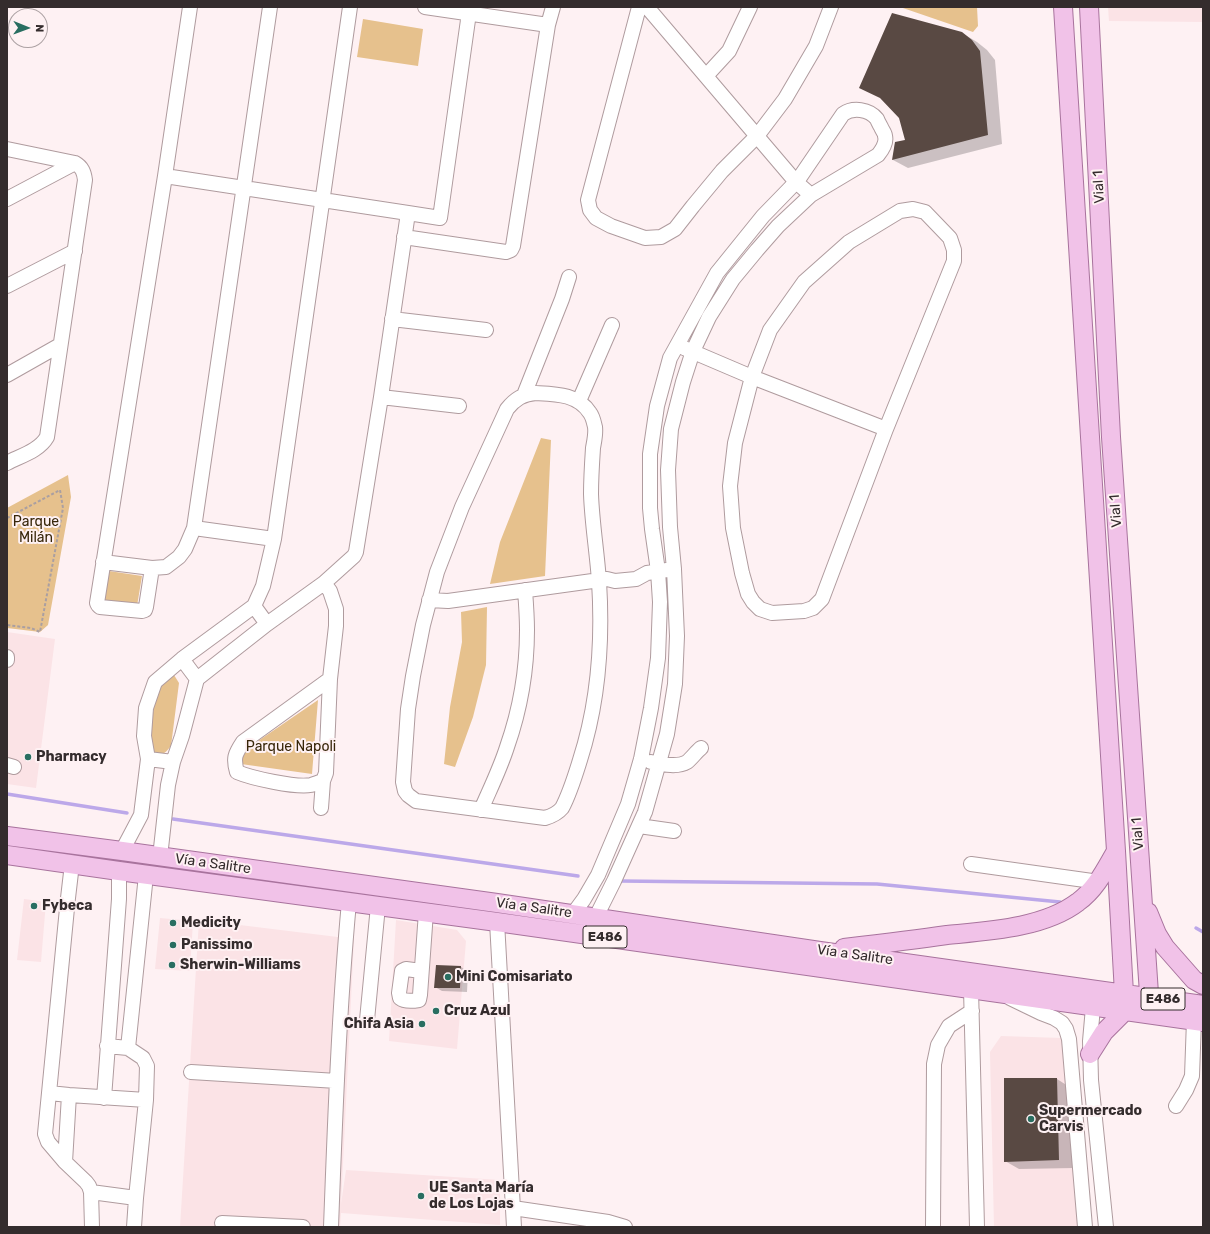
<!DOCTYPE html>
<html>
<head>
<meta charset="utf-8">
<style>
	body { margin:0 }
	#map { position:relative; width:1210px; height:1234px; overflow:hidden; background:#fef1f3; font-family:Rubik,sans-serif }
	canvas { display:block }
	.frame { position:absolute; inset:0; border:8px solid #342c2d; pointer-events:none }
	.north { position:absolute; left:8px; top:8px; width:40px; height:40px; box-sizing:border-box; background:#fef1f3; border:1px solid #ada2a4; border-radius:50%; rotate:91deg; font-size:11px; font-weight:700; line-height:16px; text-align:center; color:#342c2d }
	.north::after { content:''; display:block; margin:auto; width:14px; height:18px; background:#296e61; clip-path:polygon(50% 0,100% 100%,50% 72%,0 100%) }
</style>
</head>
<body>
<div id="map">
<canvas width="1210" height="1234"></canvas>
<div class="frame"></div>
<div class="north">N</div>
</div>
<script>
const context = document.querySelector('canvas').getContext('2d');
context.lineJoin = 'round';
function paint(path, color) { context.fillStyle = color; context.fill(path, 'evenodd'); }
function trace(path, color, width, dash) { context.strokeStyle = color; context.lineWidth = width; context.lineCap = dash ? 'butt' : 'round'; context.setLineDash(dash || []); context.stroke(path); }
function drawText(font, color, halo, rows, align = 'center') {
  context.font = font + ' Rubik,sans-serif'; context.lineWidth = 4; context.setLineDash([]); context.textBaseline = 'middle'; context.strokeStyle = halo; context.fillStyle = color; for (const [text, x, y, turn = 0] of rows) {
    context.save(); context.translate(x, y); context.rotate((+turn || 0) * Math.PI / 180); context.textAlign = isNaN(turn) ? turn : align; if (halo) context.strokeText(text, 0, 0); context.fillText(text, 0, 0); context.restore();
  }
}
paint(new Path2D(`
	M1108,7H1203V22L1109,21Z
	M7,632L55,639L36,788L7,784Z
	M24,899L46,902L41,962L17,960Z
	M160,918L193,921L190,971L155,969Z
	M199,920L354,939L341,1204L346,1170L500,1180V1225L341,1213L340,1227H180Z
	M396,920L457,930L466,941L457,1049L389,1041Z
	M1001,1036L1062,1038L1080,1227H994L990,1052Z`), '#fbe3e6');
paint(new Path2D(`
	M900,7H977L978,26L973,32Z
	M363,19L423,29L418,66L357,57Z
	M541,438L551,440L545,576L490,584L500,542Z
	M68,475L71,497L48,625L40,632L7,628V508Z
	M109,571L142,576L137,606L104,601Z
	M487,607L486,665L473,717L455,767L444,764L450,707L462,642L461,612Z
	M174,675L179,683L171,746C165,753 163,756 153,754L149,744L156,690Z
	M318,700L312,774L241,764L242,752Z`), '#e6c18d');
paint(new Path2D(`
	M962,33L977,42L987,50L995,60L1002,144L908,168L893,160L895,143L906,140Z
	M437,966L461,967L468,971L467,992L442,991L435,987Z
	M1057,1079L1071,1088L1074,1168L1019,1169L1005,1161Z`), '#0003');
trace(new Path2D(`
	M7,794L127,813
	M173,819L578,876
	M621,881L877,884L1060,902
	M1196,928L1203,932`), '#bca8e9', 3.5);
paint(new Path2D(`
	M892,13L962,32L972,40L980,51L988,135L892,160L895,142L905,140L899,118L880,98L859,88Z
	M436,965L461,966L460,988H434Z
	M1004,1078H1057L1059,1160L1004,1162Z`), '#594943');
const minor = new Path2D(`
	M190,7L165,176L97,603L98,605L100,607L142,611L145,610L146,607L152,568L166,567L179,557L185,549L194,528L270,7
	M425,7L548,25
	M639,7L588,200L590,210L596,218L611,226L645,238L661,237L675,229L693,206L722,171L757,136L785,99L816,46L831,7
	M647,7L796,182L811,195
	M706,76L729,51L750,7
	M7,149L75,163C82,167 84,172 85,180L47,437C39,451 20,456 7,463
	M7,199L75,163
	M913,209L925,212L950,238L954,250V261L886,429L822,599L813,608L804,611L772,613L760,609L753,602L748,594L742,573L733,528L730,486L735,443L752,377L770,330L804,282L849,242L900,211Z
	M408,213L440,218L469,13
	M404,237L506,252L511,250L513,246L548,25L553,7
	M7,286L75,251
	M392,319L486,330
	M684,348L752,377L886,429
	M7,375L60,345
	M536,393C556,394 578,394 590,413C593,417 594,423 595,427C596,434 594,442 593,448C592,463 591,479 591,494C592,523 597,552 599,581C603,643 599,701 580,760C575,776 570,793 562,808C557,814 552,816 545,818L416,801L408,795L405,791L403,782L408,709L413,676L423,625L437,572L462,507L507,409C515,399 523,394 536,393Z
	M524,395L562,299L569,277
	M381,397L459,406
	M579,401L612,325
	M194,528L274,539
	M103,562L152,568
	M429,600L448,601L607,579L615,581L636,579L647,573L667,570
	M267,624L254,606L263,586L274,539L350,7
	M7,657V660
	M182,659L197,679
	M148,759L173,762
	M651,762C661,764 677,768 687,762C692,758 696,752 701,748
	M7,765L14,767
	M323,781C319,782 315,784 311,785C296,788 251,778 237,772C233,758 235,754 243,742L330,679
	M321,808L323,781L326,773L330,679L336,626V609L330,591L324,583
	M481,810C490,789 500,769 507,747C520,710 527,669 527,630C527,617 526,603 525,590
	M639,826L674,831
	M122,851L141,815L148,759L144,736L146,708L155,682L182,659L254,606
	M160,857L168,785L173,762L182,736L197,679L267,624L324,583L354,556L356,552L381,397L408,213L165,176
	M72,864L68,898L45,1134L48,1142L65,1162L86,1182L89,1186L91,1192L92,1227
	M971,864L1099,882
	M573,914L584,899L598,875L628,804L641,759L651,708L658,658L660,602L658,571L652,529L650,508V454L657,406L670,358L717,273L763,216L798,180L843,114C853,107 869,109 877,119C878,122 880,125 881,127C882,130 885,133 885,136C887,143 882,150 878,155L811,195L778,226L757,250L733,279L709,317L693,351L683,382L671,429L668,470L670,527L674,569L677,636L675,684L667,734L645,812L614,881L596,917
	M497,922L514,1227
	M421,971L406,969L402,971L399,993L400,998C405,1002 413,1001 419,1000L420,995L426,912
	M971,989L977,1227
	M1094,996L1090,1041L1091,1080L1106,1227
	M1010,998L1041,1013L1054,1018L1062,1023L1066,1029L1069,1039L1085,1227
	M367,1020L378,906
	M107,1046L128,1048L143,1058L147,1066L146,1100L136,1198L134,1227
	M128,1048L146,875
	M191,1072L337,1081
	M49,1093L69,1095L146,1100
	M104,1098L119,899V871
	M1176,1106L1186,1090L1192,1076L1194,1020
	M65,1162L69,1095
	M91,1192L136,1198
	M513,1208L608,1222L625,1227
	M222,1223L303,1227
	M331,1227C335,1119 339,1010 349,902
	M933,1227L934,1064L938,1045L949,1026L972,1011`);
const major = new Path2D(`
	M1063,7L1116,851L1125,1011L1104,1032L1090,1054
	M1089,7L1111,437L1150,1008
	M7,836L122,851L497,903L820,951L1203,1005
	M7,855L119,871L497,922L1203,1022
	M1148,912L1157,934L1165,947L1194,980L1203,985
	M844,948C878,944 912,940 947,935C988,931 1044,928 1078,902C1096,889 1105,870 1116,851`);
trace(minor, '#af9b9e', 16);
trace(major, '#a8739d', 20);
trace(new Path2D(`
	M7,518L60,490L63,508L40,632L31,628L7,625`), '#aa9fa1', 2, [3, 2]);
trace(minor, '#fff', 14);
trace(major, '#f1c2e8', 18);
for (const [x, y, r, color] of [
	[28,757,4,"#296e61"],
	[34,906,4,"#296e61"],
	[173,923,4,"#296e61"],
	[173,945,4,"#296e61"],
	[172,965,4,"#296e61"],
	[448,977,4,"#296e61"],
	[436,1011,4,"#296e61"],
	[422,1024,4,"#296e61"],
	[1031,1119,4,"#296e61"],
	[421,1196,4,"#296e61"]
]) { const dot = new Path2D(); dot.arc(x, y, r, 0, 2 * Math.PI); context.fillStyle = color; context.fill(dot); trace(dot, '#fef1f3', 1.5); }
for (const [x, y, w] of [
	[605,937,44],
	[1163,999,44]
]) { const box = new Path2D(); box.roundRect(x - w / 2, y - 11, w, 22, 3); context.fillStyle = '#fef1f3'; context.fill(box); trace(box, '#342c2d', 1); }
drawText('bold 13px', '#342c2d', null, [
	["E486",605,937],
	["E486",1163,999]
]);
drawText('14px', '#342c2d', '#fef1f3', [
	["Vial 1",1099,187,-93],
	["Vial 1",1116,511,-94],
	["Vial 1",1138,834,-94],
	["Vía a Salitre",213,864,8],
	["Vía a Salitre",534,908,8],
	["Vía a Salitre",855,955,8]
]);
drawText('14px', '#372609', '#fef1f3', [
	["Parque",36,522],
	["Milán",36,538],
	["Parque Napoli",291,747]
]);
drawText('bold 14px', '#342c2d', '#fef1f3', [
	["Pharmacy",36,757],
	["Fybeca",42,906],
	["Medicity",181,923],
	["Panissimo",181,945],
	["Sherwin-Williams",180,965],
	["Mini Comisariato",456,977],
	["Cruz Azul",444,1011],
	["Chifa Asia",414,1024,"right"],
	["Supermercado",1039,1111],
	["Carvis",1039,1127],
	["UE Santa María",429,1188],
	["de Los Lojas",429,1204]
], 'left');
</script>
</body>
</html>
